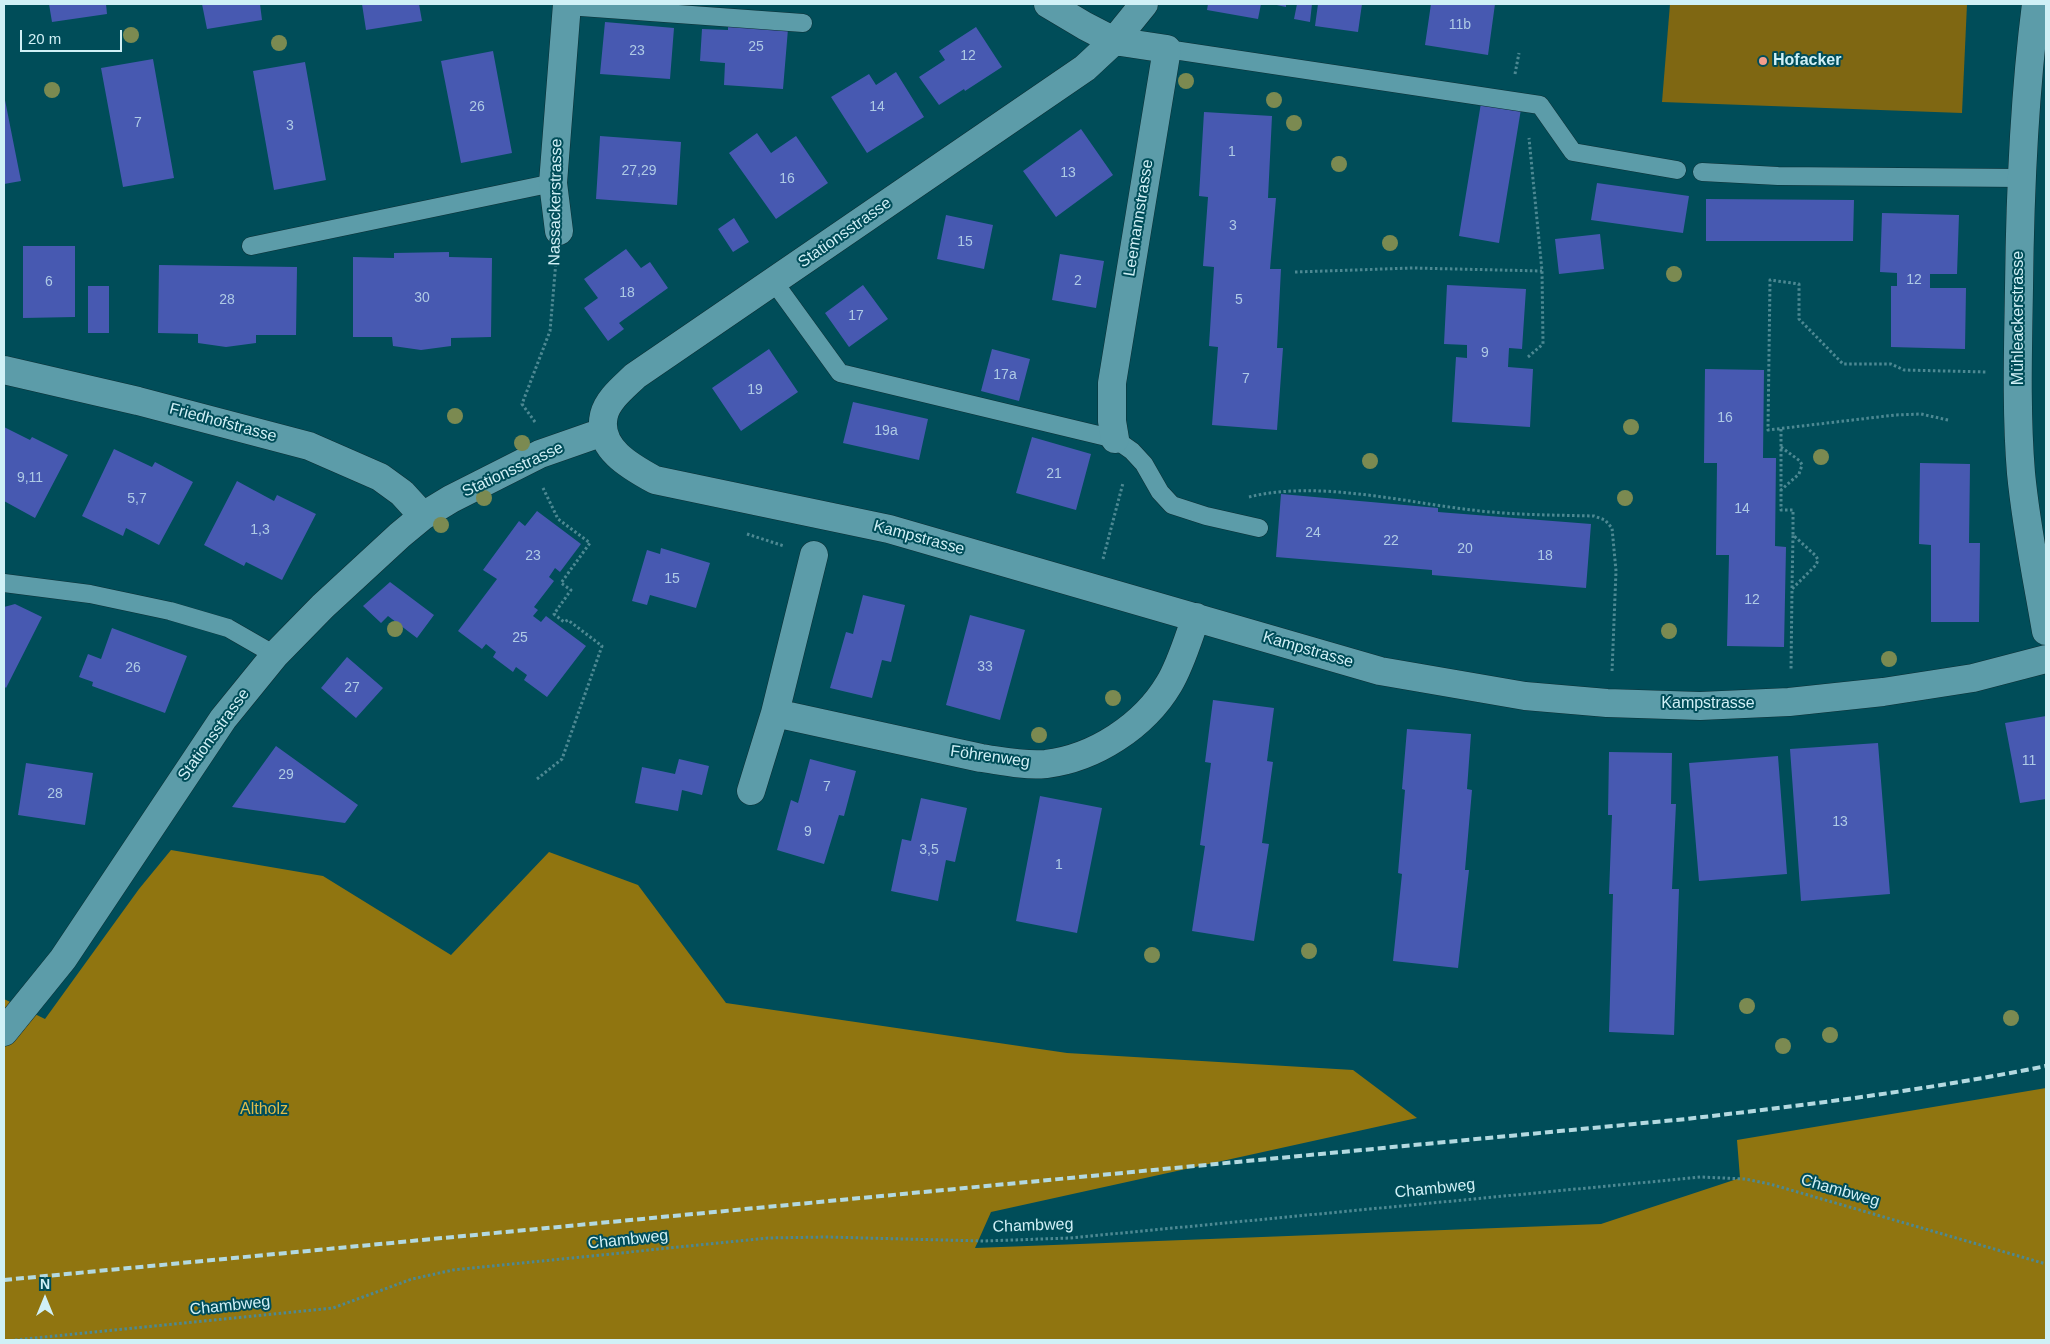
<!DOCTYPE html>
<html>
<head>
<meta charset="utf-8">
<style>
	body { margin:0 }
	#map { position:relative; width:2050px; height:1344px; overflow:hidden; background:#004d59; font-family:Arial,sans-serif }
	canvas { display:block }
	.frame { position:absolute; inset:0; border:5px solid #d0f0f6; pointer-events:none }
	.north { position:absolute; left:20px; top:1274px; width:50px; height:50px; -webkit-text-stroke:4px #004d59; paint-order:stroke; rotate:0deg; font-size:14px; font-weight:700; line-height:20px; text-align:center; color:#d0f0f6 }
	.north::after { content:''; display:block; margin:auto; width:18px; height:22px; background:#d0f0f6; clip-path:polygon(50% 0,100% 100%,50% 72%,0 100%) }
	.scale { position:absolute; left:20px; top:30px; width:102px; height:22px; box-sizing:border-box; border:2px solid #d0f0f6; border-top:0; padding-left:6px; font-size:15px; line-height:18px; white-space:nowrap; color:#d0f0f6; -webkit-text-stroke:4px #004d59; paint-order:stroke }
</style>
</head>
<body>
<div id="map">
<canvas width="2050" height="1344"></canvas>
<div class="frame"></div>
<div class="north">N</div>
<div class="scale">20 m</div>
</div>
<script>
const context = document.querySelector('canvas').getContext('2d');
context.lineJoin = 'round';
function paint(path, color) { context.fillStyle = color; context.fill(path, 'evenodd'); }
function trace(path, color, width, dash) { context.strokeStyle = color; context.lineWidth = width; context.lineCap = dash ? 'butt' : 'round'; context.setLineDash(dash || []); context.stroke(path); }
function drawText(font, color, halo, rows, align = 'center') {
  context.font = font + ' Arial,sans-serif'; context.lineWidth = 4; context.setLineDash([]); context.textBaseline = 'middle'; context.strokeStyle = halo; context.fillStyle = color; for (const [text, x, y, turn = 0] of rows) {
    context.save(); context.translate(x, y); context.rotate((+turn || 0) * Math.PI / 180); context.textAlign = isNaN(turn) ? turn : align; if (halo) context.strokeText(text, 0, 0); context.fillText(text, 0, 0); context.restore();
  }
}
paint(new Path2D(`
	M1670,4H1967L1962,113L1662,102Z`), '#7f6712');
paint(new Path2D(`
	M171,850L323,876L451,955L549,852L638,885L726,1003L1067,1053L1353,1070L1417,1118L991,1212L975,1248L1601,1224L1740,1178L1737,1140L2046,1088V1340H4V999L45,1019L139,889Z`), '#907510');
paint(new Path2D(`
	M49,4H106L107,14L52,22Z
	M202,4H260L262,20L207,29Z
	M362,4H419L422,21L366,30Z
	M1208,4H1261L1258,19L1207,10Z
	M1272,4H1286V7Z
	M1297,4H1312L1310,22L1294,19Z
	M1318,4H1362L1358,32L1315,26Z
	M1431,4H1495L1488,55L1425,45Z
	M605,22L674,28L670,79L600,74Z
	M728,24L788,29L783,89L724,85L725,63L700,61L702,29L728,30Z
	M976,27L1002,67L965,91L964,89L939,105L919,77L945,60L939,51Z
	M493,51L512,153L461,163L441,61Z
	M153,59L174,178L123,187L101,68Z
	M305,62L326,180L274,190L253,71Z
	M896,72L924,117L867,153L831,97L869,74L876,85Z
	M4,95L21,181L4,184Z
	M1481,103L1521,109L1499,243L1459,236Z
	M1204,112L1272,116L1268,198H1276L1270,269H1281L1277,348H1283L1277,430L1212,425L1218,347L1209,346L1214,267L1203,266L1208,197L1199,196Z
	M1081,129L1113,175L1056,217L1023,171Z
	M757,133L771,153L796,136L828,183L776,219L729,153Z
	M600,136L681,142L677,205L596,199Z
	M1597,183L1689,196L1683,233L1591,220Z
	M1706,199L1854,200L1853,241H1706Z
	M1882,213L1959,215L1957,274H1930V288H1966L1965,349L1891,347V286H1897V273L1880,272Z
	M946,215L993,225L984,269L937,259Z
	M734,218L749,242L733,252L718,229Z
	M1600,234L1604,269L1559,274L1555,239Z
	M23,246H75V317L23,318Z
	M626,249L641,268L650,262L668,288L619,323L624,329L608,341L584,308L598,298L584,279Z
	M449,252V257L492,258L491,337L451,338V346L421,350L393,346L392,337H353V257L394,258V253Z
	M1060,254L1104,261L1096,308L1052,300Z
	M159,265L297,267L296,335H256V343L226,347L198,343V334L158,333Z
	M863,285L888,319L849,347L825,313Z
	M1447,285L1526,289L1522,349L1509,348L1508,367L1533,369L1530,427L1452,422L1456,357L1467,358V345L1444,344Z
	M88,286H109V333H88Z
	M769,349L798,392L741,431L712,388Z
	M992,349L1030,359L1019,401L981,391Z
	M1705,369L1764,370L1763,458H1776L1775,546L1786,547L1784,647L1727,646L1729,555H1716L1717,463H1704Z
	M853,402L928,419L919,460L843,443Z
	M4,427L30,440L32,437L68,455L35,518L4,501Z
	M1032,437L1091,454L1076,510L1016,493Z
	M114,449L152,467L155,462L193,482L159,545L126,528L123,536L82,516Z
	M1920,463L1970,464L1969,543H1980L1979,622H1931V545L1919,544Z
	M237,481L274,501L277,495L316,514L282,580L246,562L244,566L204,545Z
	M1281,494L1438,508V512L1591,524L1586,588L1432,575V570L1276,557Z
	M537,511L581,544L560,572L555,568L549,577L554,581L534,607L538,610L533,616L541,622L546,616L586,646L547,697L524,680L527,675L516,667L513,672L493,657L496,652L486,644L482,649L458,631L497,579L483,570L519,521L525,526Z
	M661,548L710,563L696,608L650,595L647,605L632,601L647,550L660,554Z
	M390,582L434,615L417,638L388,616L381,623L363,606Z
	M863,595L905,605L891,662L882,660L872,698L830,688L846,632L853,634Z
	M15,604L42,617L6,688L4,686V607Z
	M970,615L1025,630L1000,720L946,705Z
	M112,628L187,656L165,713L92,686L93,682L79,677L88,654L101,659Z
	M347,657L383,688L356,718L321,688Z
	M1213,700L1274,708L1267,761L1273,762L1262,843L1269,844L1254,941L1192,931L1205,846L1200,845L1211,763L1205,762Z
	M2046,716V799L2020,803L2005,723Z
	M1407,729L1471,734L1467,789L1472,790L1465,870H1469L1458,968L1393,961L1402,874L1398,873L1405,790L1402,789Z
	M1878,743L1890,894L1801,901L1790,749Z
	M276,746L358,805L345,823L232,807Z
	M1609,752L1672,753L1671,804H1676L1672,889H1679L1674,1035L1609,1032L1613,894H1609L1612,815H1608Z
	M1778,756L1787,874L1699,881L1689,763Z
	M679,759L709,766L702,795L682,790L678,811L635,803L642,767L675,774Z
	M810,759L856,771L844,816L839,815L824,864L777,850L791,800L798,803Z
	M26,763L93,773L85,825L18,815Z
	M1040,796L1102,808L1077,933L1016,921Z
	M921,798L967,808L955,862L946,860L938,901L891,891L902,839L911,841Z`), '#4759b1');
const service = new Path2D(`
	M567,6L803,23
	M1167,49L1540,105L1573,152L1677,170
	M1702,172L1778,176L2021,178
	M251,246L553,183
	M774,282L840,373L1115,439L1132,451L1144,464L1160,492L1172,505L1206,516L1259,528
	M4,583L90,594L170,611L228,628L275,655`);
const minor = new Path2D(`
	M1048,4L1085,26L1114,41L1167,49L1112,383V421L1115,439
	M1144,4L1114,41L1085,68L635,376C624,387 608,399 604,415C596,448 631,467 655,480L889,529L1380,671L1525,696L1607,703L1700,706L1789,702L1883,692L1973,678L2046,659
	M2036,4C2024,98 2020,192 2019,288C2018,349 2016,412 2021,473C2026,526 2037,579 2046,631
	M559,231L553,183L567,4
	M4,370L138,401L309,446L380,477L402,493L423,516
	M775,713L814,555
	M751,791L775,713L981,758C1002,761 1024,766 1046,764C1095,758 1144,726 1169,684C1181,664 1188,639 1196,617
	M4,1032L63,959L223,719L275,655L323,606L400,535L423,516L451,499L540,454L603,432`);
trace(service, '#0d3036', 19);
trace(minor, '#0d3036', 29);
trace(new Path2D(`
	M1515,74L1519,53
	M1295,272L1413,268L1542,271
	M1528,357L1543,344L1542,271L1529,138
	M1948,420L1921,414L1895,415L1768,430L1770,280L1799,284V319L1843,364H1891L1904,370L1987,372
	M535,422L522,404L550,331L556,261
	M1781,429V510H1793V535L1816,556L1818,560L1816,565L1792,589L1791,670
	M1781,447L1800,461L1802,465L1799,474L1781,490
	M1249,497C1317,480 1403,502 1472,510C1512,515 1553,515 1594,516L1605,520L1612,528L1616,571L1612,672
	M747,534L784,546
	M1103,559L1123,483
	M1792,588L1793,535
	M537,779L562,759L602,646L568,620L564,622L554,614L571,590L561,583L590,543L558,519L543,488
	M15,1340L333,1308L412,1279L453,1270L768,1238L826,1237L984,1241L1070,1238L1701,1177L1745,1179L1770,1184L2046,1264`), '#4d8993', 3, [2.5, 2.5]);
trace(service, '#5c9ca9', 18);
trace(minor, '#5c9ca9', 28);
trace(new Path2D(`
	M4,1280L1686,1119C1807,1105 1927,1090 2046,1066`), '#b3d9e0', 4, [8, 4]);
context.fillStyle = '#7b8a51';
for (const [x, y] of [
	[131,35],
	[279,43],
	[1186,81],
	[52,90],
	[1274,100],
	[1294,123],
	[1339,164],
	[1390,243],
	[1674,274],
	[455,416],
	[1631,427],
	[522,443],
	[1821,457],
	[1370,461],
	[484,498],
	[1625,498],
	[441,525],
	[395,629],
	[1669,631],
	[1889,659],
	[1113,698],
	[1039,735],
	[1309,951],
	[1152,955],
	[1747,1006],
	[2011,1018],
	[1830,1035],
	[1783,1046]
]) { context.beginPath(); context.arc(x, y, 8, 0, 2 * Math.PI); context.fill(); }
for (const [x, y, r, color] of [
	[1763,61,5,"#f49d8c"]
]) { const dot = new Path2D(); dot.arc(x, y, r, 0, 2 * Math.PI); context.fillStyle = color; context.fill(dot); trace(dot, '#004d59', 2); }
drawText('14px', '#aecae5', null, [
	["11b",1460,25],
	["25",756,47],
	["23",637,51],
	["12",968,56],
	["26",477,107],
	["14",877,107],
	["7",138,123],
	["3",290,126],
	["1",1232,152],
	["27,29",639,171],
	["13",1068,173],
	["16",787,179],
	["3",1233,226],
	["15",965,242],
	["12",1914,280],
	["2",1078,281],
	["6",49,282],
	["18",627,293],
	["30",422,298],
	["28",227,300],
	["5",1239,300],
	["17",856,316],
	["9",1485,353],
	["17a",1005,375],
	["7",1246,379],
	["19",755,390],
	["16",1725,418],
	["19a",886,431],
	["21",1054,474],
	["9,11",30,478],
	["5,7",137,499],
	["14",1742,509],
	["1,3",260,530],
	["24",1313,533],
	["22",1391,541],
	["20",1465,549],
	["23",533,556],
	["18",1545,556],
	["15",672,579],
	["12",1752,600],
	["25",520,638],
	["33",985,667],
	["26",133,668],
	["27",352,688],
	["11",2029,761],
	["29",286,775],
	["7",827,787],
	["28",55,794],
	["13",1840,822],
	["9",808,832],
	["3,5",929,850],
	["1",1059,865]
]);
drawText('bold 16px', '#d0f0f6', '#004d59', [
	["Hofacker",1773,61]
], 'left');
drawText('16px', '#d0f0f6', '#004d59', [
	["Nassackerstrasse",556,202,-89],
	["Leemannstrasse",1139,218,-81],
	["Stationsstrasse",845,233,-35],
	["Mühleackerstrasse",2019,318,-90],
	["Friedhofstrasse",223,423,15],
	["Stationsstrasse",513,470,-25],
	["Kampstrasse",919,538,15],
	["Kampstrasse",1308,650,16],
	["Kampstrasse",1708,704],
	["Stationsstrasse",214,735,-54],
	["Föhrenweg",990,757,8],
	["Chambweg",1435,1189,-6],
	["Chambweg",1840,1191,16],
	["Chambweg",1033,1226,-2],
	["Chambweg",628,1240,-6],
	["Chambweg",230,1306,-6]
]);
drawText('16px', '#e0bc4a', '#004d59', [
	["Altholz",264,1110]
]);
</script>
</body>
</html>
